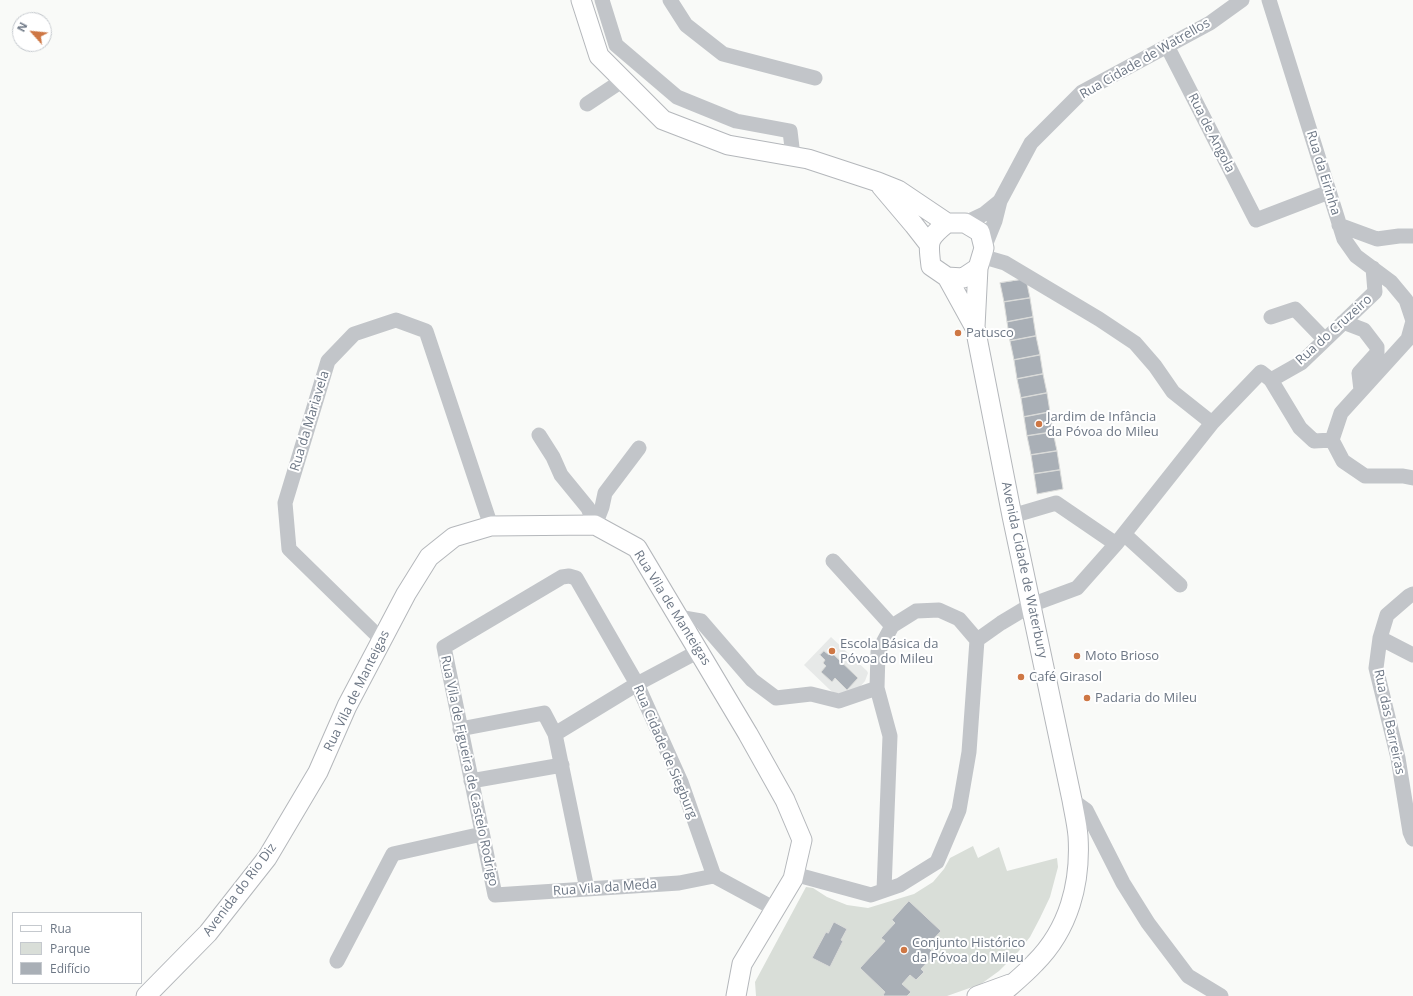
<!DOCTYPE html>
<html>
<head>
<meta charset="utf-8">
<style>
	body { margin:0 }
	#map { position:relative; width:1413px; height:996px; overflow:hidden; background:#f9faf8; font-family:"Open Sans",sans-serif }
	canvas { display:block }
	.legend { position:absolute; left:12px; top:912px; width:130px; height:72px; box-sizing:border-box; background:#fff; border:1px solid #c5c9ce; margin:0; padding:5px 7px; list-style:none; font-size:12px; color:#6d7785 }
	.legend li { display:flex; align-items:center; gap:8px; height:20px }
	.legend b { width:20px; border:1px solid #c5c9ce }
	.north { position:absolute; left:12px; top:12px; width:40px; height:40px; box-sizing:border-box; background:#fff; border:1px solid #c5c9ce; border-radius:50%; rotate:297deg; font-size:11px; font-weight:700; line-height:16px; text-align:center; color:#6d7785 }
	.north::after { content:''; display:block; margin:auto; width:14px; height:18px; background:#ce7744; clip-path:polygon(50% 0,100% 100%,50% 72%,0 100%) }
</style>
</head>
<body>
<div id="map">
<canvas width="1413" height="996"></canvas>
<ul class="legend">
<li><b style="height:5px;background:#fff"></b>Rua</li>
<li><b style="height:11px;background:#d9ded8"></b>Parque</li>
<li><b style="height:11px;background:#a9afb6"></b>Edifício</li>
</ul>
<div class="north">N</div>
</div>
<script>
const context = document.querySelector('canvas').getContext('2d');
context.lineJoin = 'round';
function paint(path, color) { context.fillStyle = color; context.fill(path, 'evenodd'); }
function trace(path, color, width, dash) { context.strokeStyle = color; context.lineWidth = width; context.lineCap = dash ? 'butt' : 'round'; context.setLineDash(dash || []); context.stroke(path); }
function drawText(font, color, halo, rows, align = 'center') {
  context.font = font + ' "Open Sans",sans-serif'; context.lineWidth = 4; context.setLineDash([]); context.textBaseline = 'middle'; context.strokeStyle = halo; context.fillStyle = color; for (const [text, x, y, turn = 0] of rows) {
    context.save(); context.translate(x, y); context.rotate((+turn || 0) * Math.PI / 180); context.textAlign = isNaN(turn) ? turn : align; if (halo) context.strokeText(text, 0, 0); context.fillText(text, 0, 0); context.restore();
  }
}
paint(new Path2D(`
	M831,637L867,671L868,673L865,681L859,688L841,694L834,693L829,689L804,665Z`), '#e7e9e8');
paint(new Path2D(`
	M973,846L978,858L999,847L1007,871L1057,858L1058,867L1050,897L1040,918L1030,937L1018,952L999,971L981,984L947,996H756L755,982L806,887L813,888L827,897L847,905L868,908L914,894L933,882L944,869L950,858Z`), '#d9ded8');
const building = new Path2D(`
	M1026,279L1030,298L1004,302L1000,283Z
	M1030,298L1033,317L1007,322L1004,302Z
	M1033,317L1036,336L1010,341L1007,322Z
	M1036,336L1040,355L1014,360L1010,341Z
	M1040,355L1043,374L1017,379L1014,360Z
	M1043,374L1047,393L1021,398L1017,379Z
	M1047,393L1050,412L1024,417L1021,398Z
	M1050,412L1053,432L1027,436L1024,417Z
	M1053,432L1057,451L1031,455L1027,436Z
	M1057,451L1060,470L1034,474L1031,455Z
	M1060,470L1063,489L1037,494L1034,474Z
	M824,651L829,655L831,652L858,678L847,690L835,678L832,682L821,672L826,666L823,663L825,660L820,655Z
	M909,901L941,931L927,946L935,954L921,969L924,972L916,980L910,975L902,984L911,992L907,996H884L883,995L885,992L860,968L885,941L881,938L895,923L892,920Z
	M834,922L847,929L841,940L843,941L830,967L812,958L826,932L828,933Z`);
paint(building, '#a9afb6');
trace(building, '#dbdcda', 1);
const major = new Path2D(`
	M581,0L599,56L663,120L728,145L808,159L878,182L898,190L947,223
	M881,186L914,225L928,243
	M947,223H965L980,232L984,248L978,268L963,278L947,277L931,266C928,241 927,239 947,223Z
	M978,268L975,327L1012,516L1072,800C1074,812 1077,824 1078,836C1081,883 1069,929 1035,963C1024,975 1011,985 999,996
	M947,277L974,326
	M146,996L208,933L267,858L318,772L347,706L406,594L429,557L454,537L491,526L595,525L637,548L748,734L785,800L802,840L793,879L742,964L736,996
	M977,996L1010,984`);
trace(major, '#b4b7bb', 21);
trace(new Path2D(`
	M602,0L616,45L677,97L736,121L790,131L793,156
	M670,0L686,25L723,54L815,78
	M1269,0L1344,239L1356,256L1391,282L1406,300L1413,321
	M1167,46L1256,220L1329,192
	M587,104L623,80
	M965,223L984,214L1000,201
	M1339,225L1377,239L1399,236H1413
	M984,248L995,221L1000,201L1031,143L1082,92L1210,23L1242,0
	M981,256L1005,263L1099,319L1135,343L1155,366L1173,392L1212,423
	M1271,317L1295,309L1325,340
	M1343,322L1364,330L1377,347V353L1359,373L1361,390
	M1271,380L1301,363L1375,292L1373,268
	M539,435L553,457L561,475L588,508L595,525L602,507L605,493L639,448
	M1332,440L1341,413L1408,339L1413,321
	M1332,440L1343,461L1365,476H1403L1413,478
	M1012,516L1056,503L1116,544
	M1124,534L1180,585
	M833,561L892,626
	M1413,594L1409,596L1387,615L1380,638L1376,668L1398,758L1410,832L1413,839
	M678,617L701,621L752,680L776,698L811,694L839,701L877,688
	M1380,638L1413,655
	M382,640L289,549L285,503L328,361L354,334L396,320L426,331L491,526
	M460,729L544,713L555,734L587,889
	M555,734L637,684L699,651
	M471,781L562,765
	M1072,800L1086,810L1123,883L1148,923L1188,976L1221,996
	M794,874L871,895L900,885L937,862L959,810L969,752L977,640L1001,623L1031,605L1077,588L1116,544L1212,423L1261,372L1271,380L1300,428L1314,441L1332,440
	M714,876L679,883L495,895L444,647L562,577L569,576L576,578L637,684L681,782L714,876L775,909
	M884,890L890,736L877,688L878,652L892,626L916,611L939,610L959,619L977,640
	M337,961L393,854L482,834`), '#c2c5c9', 15);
trace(major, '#fff', 19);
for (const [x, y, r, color] of [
	[958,333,4,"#ce7744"],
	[1039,424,4,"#ce7744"],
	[832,651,4,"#ce7744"],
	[1077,656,4,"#ce7744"],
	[1021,677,4,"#ce7744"],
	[1087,698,4,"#ce7744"],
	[904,950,4,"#ce7744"]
]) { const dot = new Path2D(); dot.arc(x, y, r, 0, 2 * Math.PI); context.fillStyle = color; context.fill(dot); trace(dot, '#fff', 1.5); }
drawText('13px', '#6d7785', '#fff', [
	["Rua Cidade de Watrellos",1145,59,-30],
	["Rua de Angola",1211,133,63],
	["Rua da Eirinha",1323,173,73],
	["Rua do Cruzeiro",1334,330,-42],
	["Rua da Mariavela",310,421,-73],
	["Avenida Cidade de Waterbury",1024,570,78],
	["Rua Vila de Manteigas",672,608,58],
	["Rua Vila de Manteigas",357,691,-64],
	["Rua das Barreiras",1389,722,78],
	["Rua Cidade de Siegburg",665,752,67],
	["Rua Vila de Figueira de Castelo Rodrigo",469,771,78],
	["Rua Vila da Meda",605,888,-4],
	["Avenida do Rio Diz",240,890,-53]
]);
drawText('13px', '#6d7785', '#fff', [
	["Patusco",966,333],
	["Jardim de Infância",1047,417],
	["da Póvoa do Mileu",1047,432],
	["Escola Básica da",840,644],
	["Póvoa do Mileu",840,659],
	["Moto Brioso",1085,656],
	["Café Girasol",1029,677],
	["Padaria do Mileu",1095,698],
	["Conjunto Histórico",912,943],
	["da Póvoa do Mileu",912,958]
], 'left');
</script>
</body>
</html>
